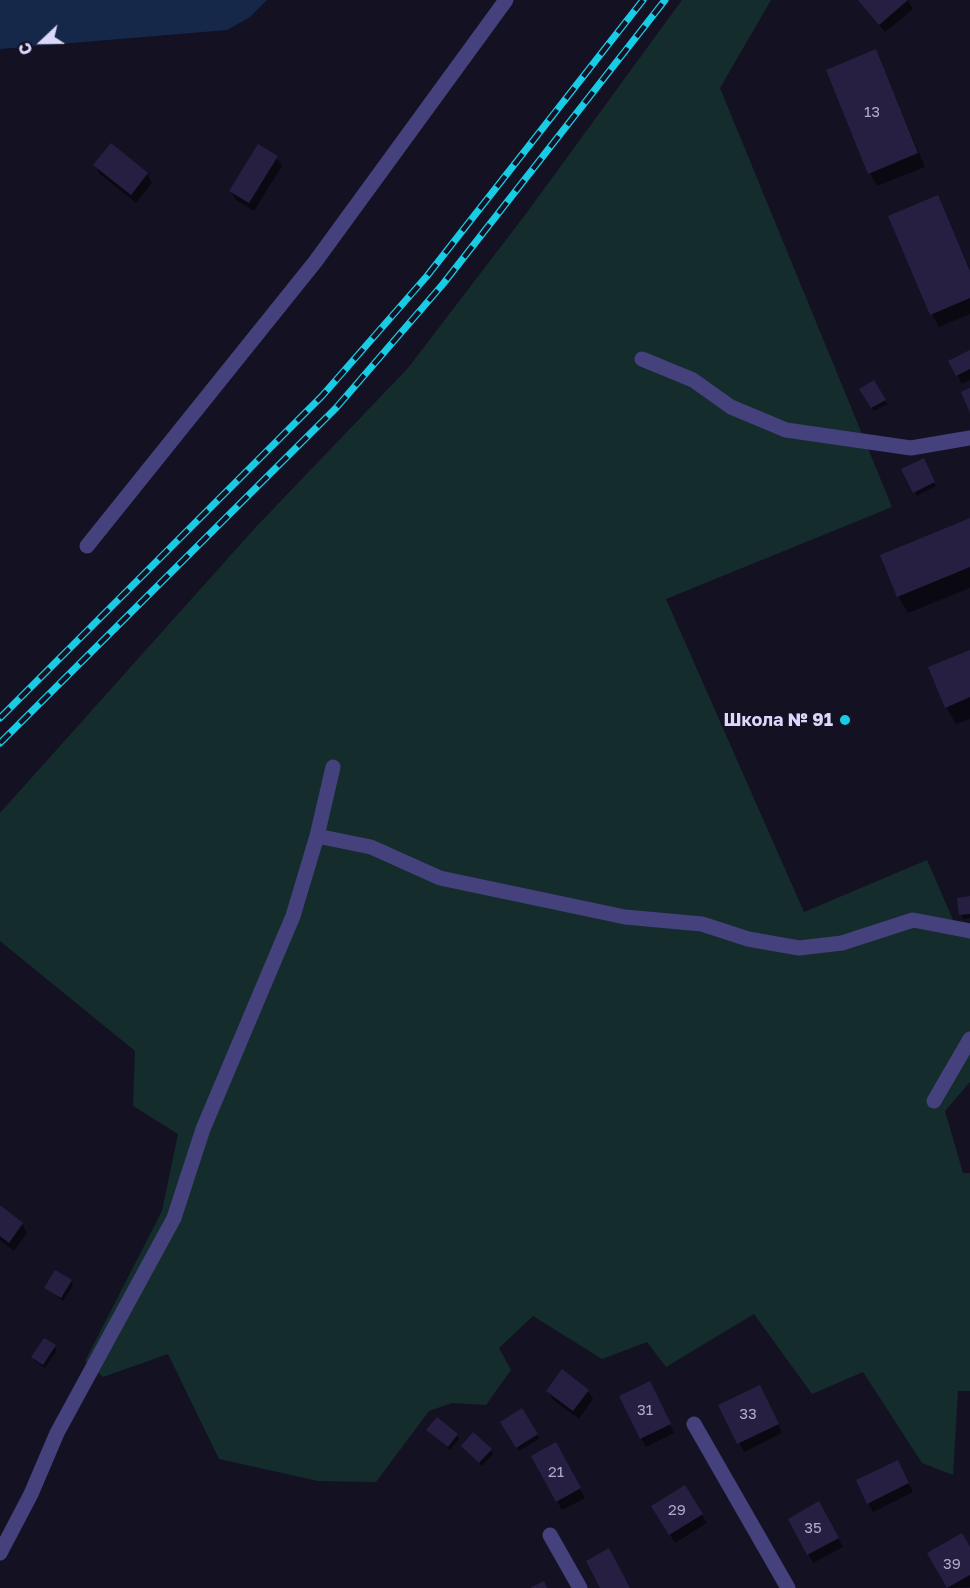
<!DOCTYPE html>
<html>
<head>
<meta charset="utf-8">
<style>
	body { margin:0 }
	#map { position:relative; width:970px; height:1588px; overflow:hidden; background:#141123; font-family:"Golos Text",sans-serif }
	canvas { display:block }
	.north { position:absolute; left:12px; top:12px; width:60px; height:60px; -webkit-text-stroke:4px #141123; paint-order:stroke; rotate:248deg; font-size:16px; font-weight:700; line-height:24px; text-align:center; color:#dcd7fb }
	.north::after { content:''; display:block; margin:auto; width:21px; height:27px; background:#dcd7fb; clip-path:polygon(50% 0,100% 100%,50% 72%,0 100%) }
</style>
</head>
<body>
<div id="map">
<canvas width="970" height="1588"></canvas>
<div class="north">С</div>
</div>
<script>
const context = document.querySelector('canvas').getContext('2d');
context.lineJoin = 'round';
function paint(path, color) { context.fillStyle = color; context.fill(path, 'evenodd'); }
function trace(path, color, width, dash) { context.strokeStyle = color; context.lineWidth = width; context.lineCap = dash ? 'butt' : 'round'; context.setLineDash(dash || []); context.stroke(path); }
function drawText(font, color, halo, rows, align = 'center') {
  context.font = font + ' "Golos Text",sans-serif'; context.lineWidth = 4.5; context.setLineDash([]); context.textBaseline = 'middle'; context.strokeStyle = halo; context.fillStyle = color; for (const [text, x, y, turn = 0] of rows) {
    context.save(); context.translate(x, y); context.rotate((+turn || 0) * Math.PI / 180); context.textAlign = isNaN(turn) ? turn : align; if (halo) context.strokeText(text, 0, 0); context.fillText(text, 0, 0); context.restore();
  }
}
paint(new Path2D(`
	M682,0H771L720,88L892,507L666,599L804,912L927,860L954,922L970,936V1082L945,1111L963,1173H970V1391H958L953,1475L922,1463L863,1372L812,1394L754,1314L666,1367L647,1342L602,1359L533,1316L499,1348L511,1370L486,1405L452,1403L429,1411L376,1482L318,1481L219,1459L168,1354L103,1377L85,1361L162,1211L178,1134L133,1106L135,1051L0,941V813L255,528L408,368L525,215Z`), '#152c2c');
paint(new Path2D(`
	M0,0H267L250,17L227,30L0,49Z`), '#152849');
paint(new Path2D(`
	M859,0H908L913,9L885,32Z
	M876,51L925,167L877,186L870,173Z
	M276,157L282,166L254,211L236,200L231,191Z
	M95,165L147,174L152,183L136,203L100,174Z
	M937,197L970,269V314L939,327L932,314Z
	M970,352V380L962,384L950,361Z
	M874,382L887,404L874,411L861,390Z
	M923,460L936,486L917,496L904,469Z
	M970,519V588L908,613L898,596Z
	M970,651V719L956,724L946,707Z
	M970,898V918L963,919L961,915Z
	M0,1207L22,1224L27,1233L14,1251L0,1240Z
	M71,1281L73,1285L63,1301L46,1288Z
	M54,1346L57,1350L45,1368L35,1361L33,1357Z
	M548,1391H588L593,1399L579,1419L553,1400Z
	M655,1392L674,1433L646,1447L641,1438Z
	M764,1395L782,1433L744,1452L739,1443Z
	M522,1410L539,1439L519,1451L502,1422Z
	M428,1430L457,1435L459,1439L450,1450Z
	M555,1444L585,1498L562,1510L533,1456Z
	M463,1446L491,1450L493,1454L482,1466Z
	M902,1470L913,1492L873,1512L868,1503Z
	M684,1487L707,1523L675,1543L653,1507Z
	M819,1503L843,1547L813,1563L790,1519Z
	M970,1550V1587L948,1588L929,1554Z`), '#0007');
paint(new Path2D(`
	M858,0H908L879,25Z
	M876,49L918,153L868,174L826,70Z
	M111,143L148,173L131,195L93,165Z
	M258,144L278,156L249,203L229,191Z
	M938,195L970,271V298L930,315L888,216Z
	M970,350V369L956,376L948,361Z
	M874,380L886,400L871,408L859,389Z
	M970,388V413L961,392Z
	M924,458L935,482L913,493L901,469Z
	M970,518V567L897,597L880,555Z
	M970,650V697L945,708L928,667Z
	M970,896V914L959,915L957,898Z
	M0,1205L23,1223L9,1243L0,1236Z
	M55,1270L72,1280L61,1298L44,1288Z
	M44,1338L56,1345L43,1365L31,1357Z
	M562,1369L589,1390L573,1411L546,1391Z
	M650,1381L671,1424L640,1439L619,1396Z
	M760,1385L779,1424L737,1444L718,1405Z
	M522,1408L538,1434L516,1448L500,1422Z
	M437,1417L458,1434L448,1447L426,1430Z
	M473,1432L492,1449L479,1463L461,1446Z
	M556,1442L581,1488L556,1502L531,1456Z
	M898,1460L909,1483L867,1504L856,1480Z
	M685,1485L703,1514L669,1535L651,1506Z
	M819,1501L839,1538L807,1555L788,1519Z
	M962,1533L970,1547V1575L947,1588L927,1553Z
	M609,1548L630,1588H600L586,1561Z
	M544,1581L547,1588H530Z`), '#271f42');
trace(new Path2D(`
	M642,359L693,380L731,407L786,430L911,448L970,438
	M87,546L315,262L506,0`), '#45417d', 15);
trace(new Path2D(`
	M317,836L371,847L440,878L625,917L702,924L748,939L799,948L842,943L913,920L970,931
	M934,1101L970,1039
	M694,1424L788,1588
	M550,1535L580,1588
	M0,1553L31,1494L57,1433L174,1218L203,1129L293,916L317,836L333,767`), '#45417d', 15);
const rail = new Path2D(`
	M0,718L322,396L427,276L643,0
	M0,743L336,408L443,284L665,0`);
trace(rail, '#18cce6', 7);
trace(rail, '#141123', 4.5, [14]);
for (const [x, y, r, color] of [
	[845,720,6,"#18cce6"]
]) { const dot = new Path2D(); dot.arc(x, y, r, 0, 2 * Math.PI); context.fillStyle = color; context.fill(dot); trace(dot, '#141123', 2); }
drawText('15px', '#afa9cd', null, [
	["13",872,112],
	["31",645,1410],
	["33",748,1414],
	["21",556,1472],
	["29",677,1510],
	["35",813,1528],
	["39",952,1564]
]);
drawText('bold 18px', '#dcd7fb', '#141123', [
	["Школа № 91",833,720]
], 'right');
</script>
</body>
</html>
